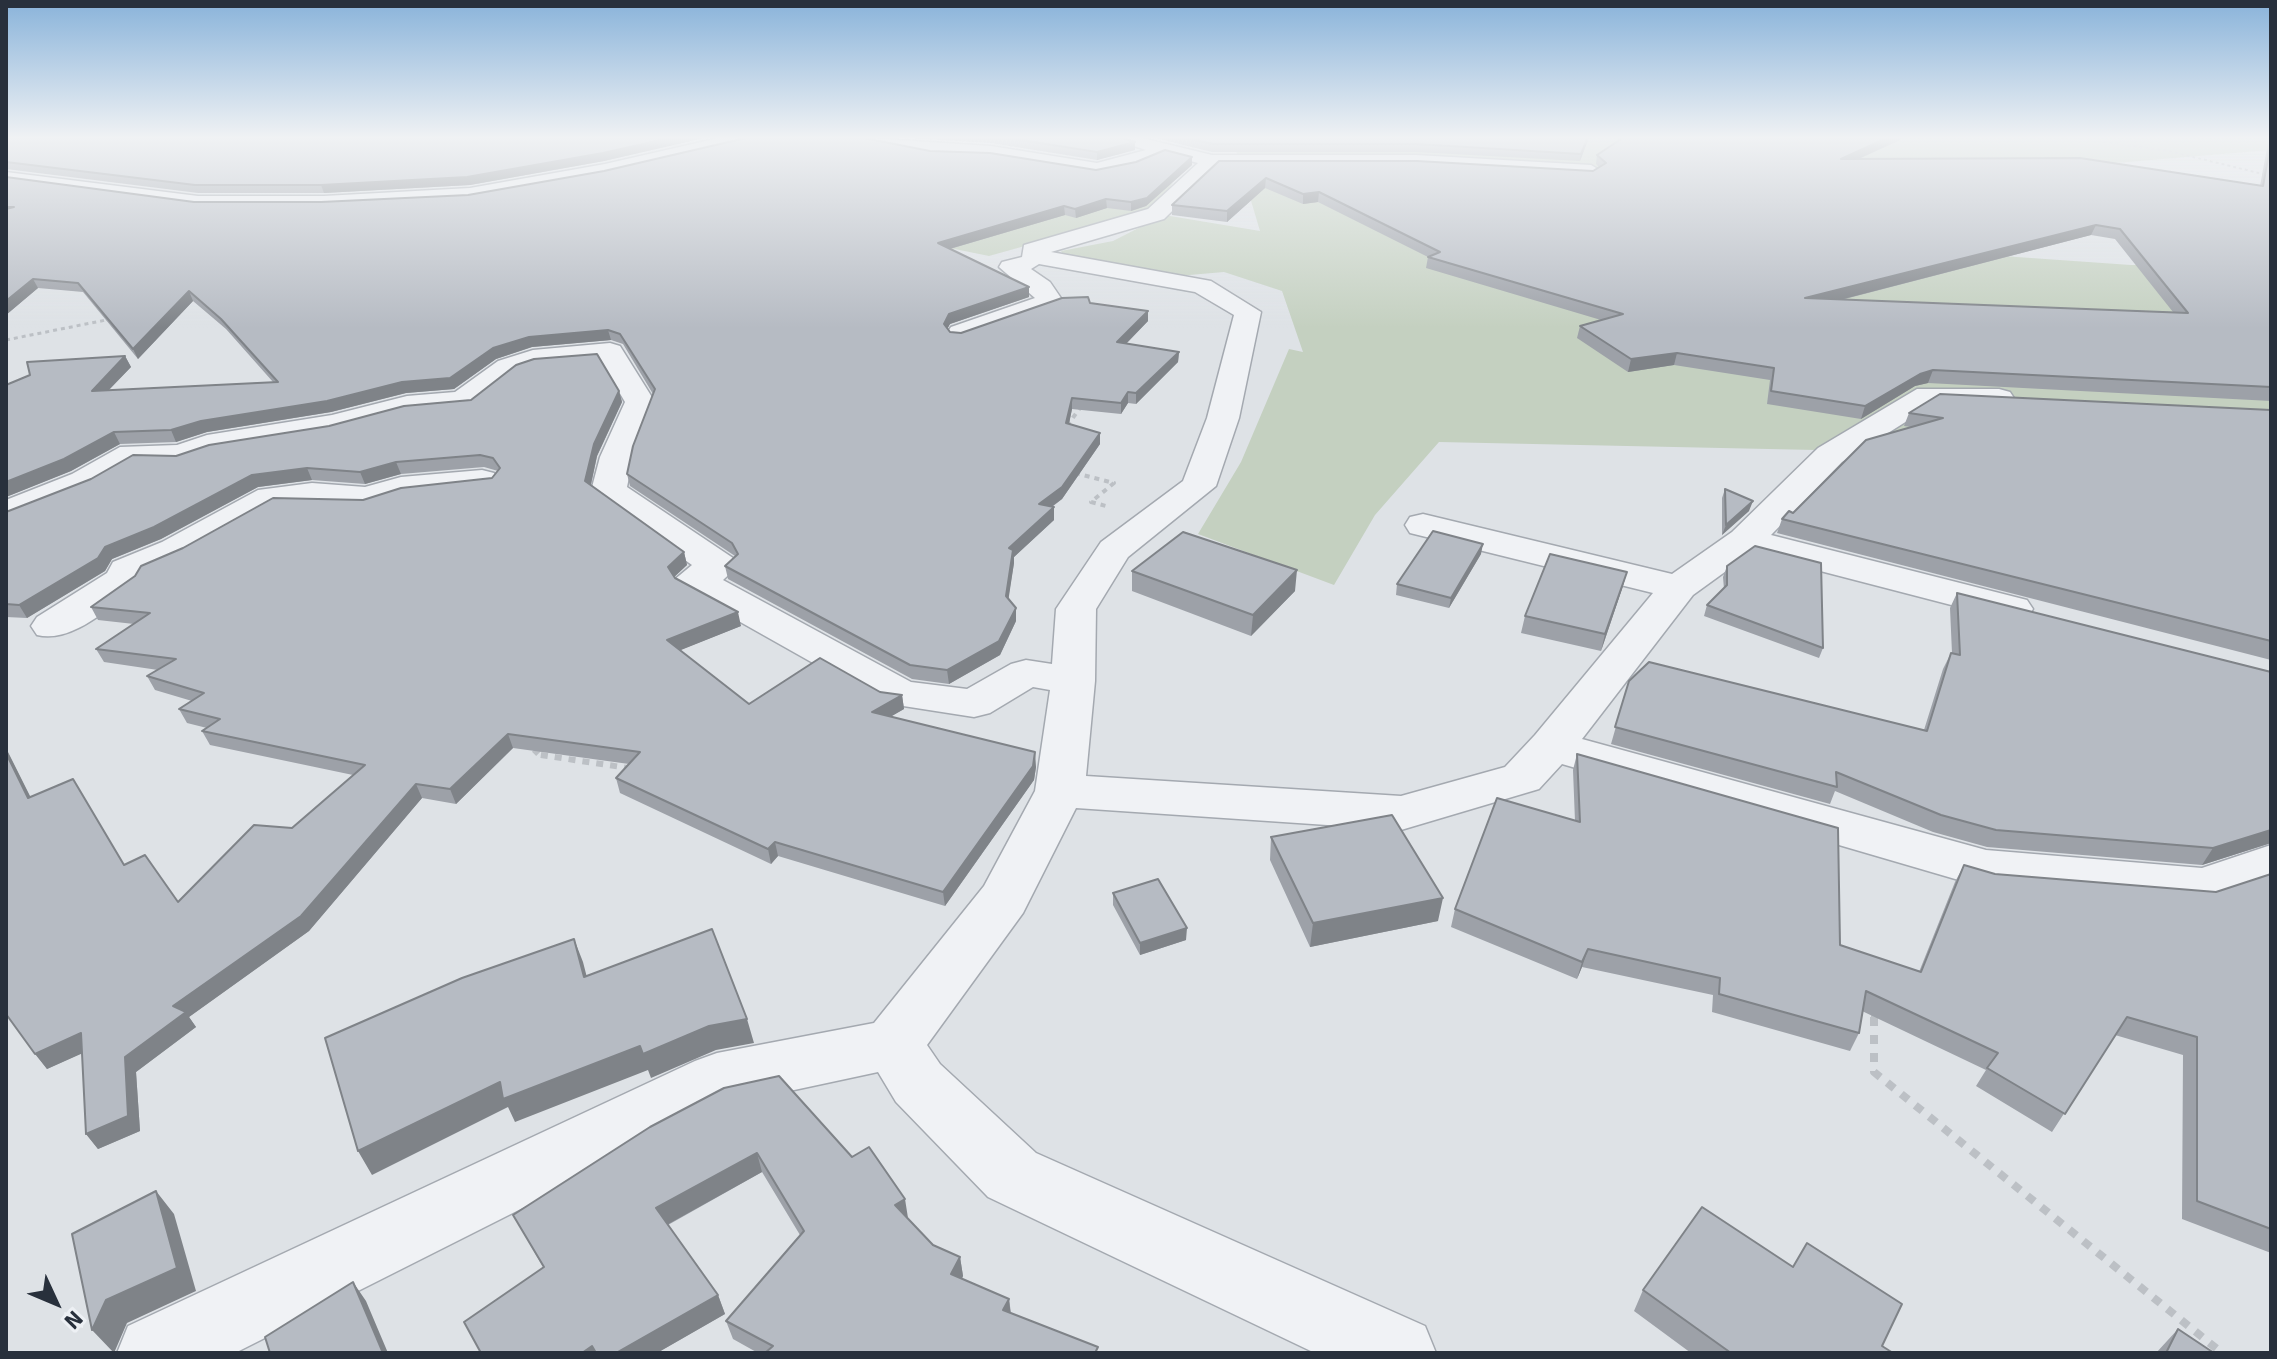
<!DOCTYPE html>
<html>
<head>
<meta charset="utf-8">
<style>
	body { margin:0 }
	#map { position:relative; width:2277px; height:1359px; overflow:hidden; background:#dee2e6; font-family:Signika,sans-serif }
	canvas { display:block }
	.frame { position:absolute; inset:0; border:8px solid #28303c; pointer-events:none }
	.north { position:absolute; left:16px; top:1263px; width:80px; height:80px; -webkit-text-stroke:6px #edf0f4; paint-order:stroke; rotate:134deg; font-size:22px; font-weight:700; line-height:32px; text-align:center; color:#28303c }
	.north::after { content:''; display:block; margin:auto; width:28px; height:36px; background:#28303c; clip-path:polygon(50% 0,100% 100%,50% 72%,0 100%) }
</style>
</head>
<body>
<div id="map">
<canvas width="2277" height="1359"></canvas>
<div class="frame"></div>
<div class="north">N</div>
</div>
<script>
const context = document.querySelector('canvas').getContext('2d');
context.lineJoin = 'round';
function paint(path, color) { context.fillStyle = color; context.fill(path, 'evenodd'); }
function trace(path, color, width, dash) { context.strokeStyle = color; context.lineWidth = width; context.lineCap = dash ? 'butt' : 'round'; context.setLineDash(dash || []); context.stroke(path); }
paint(new Path2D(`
	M1232,137H2271V150L1461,218L2131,265L2271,264V436L2145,457L1439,442L1375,515L1334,585L1198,534L1241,462L1289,349L1303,352L1282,291L1224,272L1178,276L1064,256L1061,251L1113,241L1164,215L1260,231Z
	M1173,183L1150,211L989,256L792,216Z`), '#c4d0c0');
const minor = new Path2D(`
	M723,137H757L754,141L605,176L470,200L324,208H198L6,184V172L198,196H324L470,188L605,164Z
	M852,137L991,146L1097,163L1146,150L1106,137H1138L1212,155H1416L1591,165L1601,171L1591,177L1416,167H1217L1164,219L1051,252L1211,281L1261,312L1239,418L1216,486L1128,557L1096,609L1095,681L1086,776L1401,796L1505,767L1535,735L1653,593L1410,533L1405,525L1410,517L1423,514L1672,574L1732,532L1818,448L1917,389H1999L2010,392L2014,398L2010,404H1934L1842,462L1771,535L2027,600L2033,609L2027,618L2013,621L1751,553L1693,595L1582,739L1986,850L2202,868L2271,845V884L2204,907L1986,888L1562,764L1539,789L1401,830L1076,808L1023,913L927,1045L940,1064L1036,1153L1425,1326L1436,1353H1315L988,1197L896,1102L878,1072L729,1104L235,1353H117L128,1326L695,1061L717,1053L874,1023L984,886L1035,791L1050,690L1033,687L990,713L974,717L884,703L680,588L674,580L692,565L597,498L591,491L600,457L625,402L601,361L536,367L518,373L474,408L463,410L408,414L333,434L214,454L181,465L138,464L96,488L6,524V500L72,474L120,447L177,445L207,435L332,415L407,396L455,392L498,361L533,350L610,343L620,346L655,402L633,457L627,487L733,558L738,566L723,580L911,682L967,689L1011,664L1026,660L1052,664L1056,609L1101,542L1183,481L1207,418L1234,315L1195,292L1039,264L1031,269L1050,282L1063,301L1059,307L961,341L951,339L947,333L951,327L1035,298L999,267L1002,262L1022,257L1024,245L1148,209L1198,163L1167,155L1097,175L991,158L931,156L861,142Z
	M482,470L494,473L499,480L494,487L405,497L367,509L312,505L278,507L188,558L146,576L140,586C111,605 73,644 37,635L31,626L37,617L107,573L113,562L162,542L258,490L312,483L365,487L401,477Z`);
trace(minor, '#a4a9b0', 3);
trace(new Path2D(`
	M2068,137L2169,151L2271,176`), '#bcc0c5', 2, [3, 3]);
trace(new Path2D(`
	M6,340L111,319`), '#bcc0c5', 3, [4, 4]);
trace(new Path2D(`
	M1067,426L1082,405
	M1075,473L1114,483L1091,502L1106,506`), '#bcc0c5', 4, [5, 5]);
trace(new Path2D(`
	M539,749L534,754L628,768
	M1874,1013V1019`), '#bcc0c5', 6, [7, 7]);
trace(new Path2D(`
	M1874,1017V1072L2222,1353`), '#bcc0c5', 8, [9, 9]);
paint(minor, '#f0f2f5');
paint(new Path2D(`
	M6,137H708L604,161L470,185L324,193H198L6,169V171Z
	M890,137H1120L1135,142V150L1097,160L991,143Z
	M1151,137H1589L1580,161L1416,152H1212Z
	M2269,137H2271V401L1928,383L1915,386L1861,419L1767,404L1770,380L1674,365L1628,372L1577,338L1580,326L1601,320L1426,268L1428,257L1318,202L1303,204L1265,188L1227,222L1172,215V205L1219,161L1593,171L1599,167L1596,164L1597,155L1900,140L1859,159L2260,186ZM2091,235L2115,239L2173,312L1841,300Z
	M930,151L1096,170L1192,157V165L1146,206L1131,211L1107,208L1076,218L1065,215L950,249L1029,287V297L950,324L947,329L950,332L961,333L1090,303L1148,311V321L1126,344L1179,352L1178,362L1136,404L1128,403L1121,414L1072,409L1069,423L1100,444L1062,499L1052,507L1054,520L1014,557V563L1008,599L1016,608V621L1000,655L949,684L912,679L728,579L725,566L735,557V556L630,486L627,474L653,394L623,344L611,340L532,347L496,359L454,389L406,393L331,412L207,432L176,442L120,444L71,471L6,497L125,356L131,367L109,390L273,382L226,329L193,301L138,359L83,292L38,288L6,315V177L194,202H321L468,195Z
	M619,391L622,402L597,456L591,485L684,552L687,565L674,577L741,626L680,650L749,704L880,692L902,695L904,709L891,716L1036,767L1034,780L945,906L778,856L771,864L620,793L616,778L629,764L513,748L456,804L422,798L309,931L189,1017L196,1027L136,1072L140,1131L98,1149L86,1134L82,1053L47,1069L6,1014V749L30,797L178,902L292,828L353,775L210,745L202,731L207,728L187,723L179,709L192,701L155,690L147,676L158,670L104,662L96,649L134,624L98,620L91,607L363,500L492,478L498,471L484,467L401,474L365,484L312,480L258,487L161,539L112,559L105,571L27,618L6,617V512L176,456Z
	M2271,410V660L1777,533L1782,519L1793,513L1911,427L1904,426L1909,413Z
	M1725,489L1749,511L1722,535V498Z
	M1481,554L1449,608L1396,595L1397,584Z
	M1727,566L1823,648L1819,658L1704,616L1707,605L1724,589L1723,577Z
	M1132,571L1295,591L1251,636L1132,591Z
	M1627,572L1622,589L1601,651L1521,633L1525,616Z
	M1957,593L2271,672V843L2202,865L1987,847L1933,832L1835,791L1830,804L1611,744L1629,681L1924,730L1943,669L1951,653H1952L1950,608Z
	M1577,754L1840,945L1919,972L1955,882L1964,865L1995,874L2216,892L2271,874V1253L2182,1219L2183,1055L2115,1035L2052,1132L1976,1086L1986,1070L1862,1011L1859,1033L1850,1051L1712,1012L1713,995L1582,967L1577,979L1451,927L1455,909L1575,821L1573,770Z
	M1271,837L1438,921L1310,947L1270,860Z
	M1113,893L1186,940L1140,955L1113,905Z
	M724,1088L908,1219L933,1245L960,1257L963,1276L962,1279L1009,1299L1011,1313L1098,1353H758L733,1339L726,1321L800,1235L762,1172L668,1225L718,1295L725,1314L657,1353H481L543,1267L513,1215Z
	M1643,1290L1882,1346L1893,1353H1691L1634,1311Z
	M2178,1329L2214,1353H2156Z`), '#9da1a8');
paint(new Path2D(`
	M674,137H708L604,161L470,185L324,193L321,185Z
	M1588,137H1589L1580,161L1581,154Z
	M1889,137H1901L1900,140L1838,168L1841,159Z
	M1135,142V150L1097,160V152Z
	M1192,157V165L1146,206L1131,211V202Z
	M1266,178L1265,188L1227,222V211Z
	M1319,192L1318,202L1303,204V194Z
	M1106,199L1107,208L1076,218L1075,209Z
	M1064,206L1065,215L939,252L938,243Z
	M2096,225L2091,235L1801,310L1805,298Z
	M33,279L38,288L6,315V301Z
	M1029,287V297L950,324L944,335V324L949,314Z
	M189,291L193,301L138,359L133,349Z
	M1148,311V321L1117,353V342Z
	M608,330L611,340L532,347L496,359L454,389L406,393L331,412L207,432L176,442L171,430L201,421L493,348L529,337Z
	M1179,352L1178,362L1136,404V393Z
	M1677,353L1674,365L1628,372L1631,359Z
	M125,356L131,367L97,402L92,391Z
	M1933,370L1928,383L1915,386L1861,419L1865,406L1920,374Z
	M619,391L622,402L597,456L589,493L585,481L594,444Z
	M1128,392V403L1121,414V403Z
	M1072,398V409L1067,434L1066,423Z
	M114,432L120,444L71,471L6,497V482Z
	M1100,433V444L1062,499L1039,516V504Z
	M396,462L401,474L365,484L360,472Z
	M307,468L312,480L258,487L161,539L112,559L105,571L27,618L19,605L105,547L252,475Z
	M1753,501L1749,511L1722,535L1726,525Z
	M1054,507V520L1014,557V563L1007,609L1006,596L1009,548Z
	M1483,544L1481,554L1449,608L1451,598Z
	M684,552L687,565L671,580L668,567Z
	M1297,570L1295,591L1251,636L1253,615Z
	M1627,572L1622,589L1601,651L1605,634Z
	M1016,608V621L1000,655L949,684L947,670Z
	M738,612L741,626L671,654L667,640Z
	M902,695L904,709L875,726L872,712Z
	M508,734L513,748L456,804L450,789Z
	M6,749L8,752L38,812L28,798L6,753Z
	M1035,752L1036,767L1034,780L945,906L943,892Z
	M416,784L422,798L309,931L189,1017L196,1027L136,1072L140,1131L98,1149L86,1134L125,1057L173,1006Z
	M2271,830V843L2202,865L2213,848Z
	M775,842L778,856L771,864L768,849Z
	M1443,898L1438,921L1310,947L1313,923Z
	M1187,928L1186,940L1140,955V943Z
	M574,939L583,962L593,1001L584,977Z
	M1588,949L1582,967L1577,979L1582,962Z
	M747,1019L754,1043L716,1050L651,1078L648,1070L515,1122L508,1107L372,1175L358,1151L500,1082L640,1046L709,1026Z
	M81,1033L92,1049L47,1069L35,1054Z
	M757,1153L762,1172L663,1227L656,1208Z
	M156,1191L174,1214L196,1291L127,1323L114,1353L92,1330Z
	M905,1199L908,1218L895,1205Z
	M960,1257L963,1276L954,1293L951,1274Z
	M353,1282L366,1301L388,1353H383Z
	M718,1295L725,1314L657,1353H616Z
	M1009,1299L1011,1318L1003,1310Z
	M592,1346L596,1353H582Z`), '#7f8388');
const building = new Path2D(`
	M6,137H674L603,153L467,177L321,185H195L6,162Z
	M750,137H859L930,151L990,153L1096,170L1136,162L1165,150L1192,157L1147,198L1131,202L1106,199L1075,209L1064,206L938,243L1029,287L949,314L944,324L950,332L961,333L1062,298L1088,297L1090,303L1148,311L1117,342L1179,352L1136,393L1128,392L1121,403L1072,398L1066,423L1100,433L1062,487L1039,504L1054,507L1009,548L1013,550L1006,596L1016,608L999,641L947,670L910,665L725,566L738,554L732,543L627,474L633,446L655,389L620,334L608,330L529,337L493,348L450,378L402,382L327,401L201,421L171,430L114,432L64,459L6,482V385L30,375L27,362L125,356L92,391L278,382L221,319L189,291L133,349L78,283L33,279L6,301V209L14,207H6V177L194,202H321L468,195L604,171Z
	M1002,137H1120L1135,142L1097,152Z
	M1183,137H1588L1581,154L1417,144H1213Z
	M1624,137H1889L1841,159L2080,158L2263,186L2271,142V387L1933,370L1920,374L1865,406L1771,391L1774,368L1677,353L1631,359L1580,326L1623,314L1428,257L1440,252L1319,192L1303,194L1266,178L1227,211L1172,205L1219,161H1417L1593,171L1606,163L1597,155ZM2096,225L2120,229L2188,313L1805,298Z
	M597,354L619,391L594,444L585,481L684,552L668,567L675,578L738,612L667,640L749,704L820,658L880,692L902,695L872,712L1035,752L1033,766L943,892L775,842L768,849L616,778L640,752L508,734L450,789L416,784L301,916L173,1006L186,1012L125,1057L128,1116L86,1134L81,1033L35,1054L6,1014V753L28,798L73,779L124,865L145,855L178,902L254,825L292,828L365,765L202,731L220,719L179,709L204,693L147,676L176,659L96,649L150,613L91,607L135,576L141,566L183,548L273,498L363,500L401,488L492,478L500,468L493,458L480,455L396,462L360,472L307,468L252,475L154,527L105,547L98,558L19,605L6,604V512L91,479L133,455L176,456L209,445L329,426L404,406L471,400L516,365L534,359Z
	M1940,394L2271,410V641L1782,519L1789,511L1793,513L1866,440L1943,418L1909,413Z
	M1725,489L1753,501L1726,525Z
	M1433,531L1483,544L1451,598L1397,584Z
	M1183,532L1297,570L1253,615L1132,571Z
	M1755,546L1821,563L1823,648L1707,605L1727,585V566Z
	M1550,554L1627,572L1605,634L1525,616Z
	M1957,593L2271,672V830L2213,848L1996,830L1941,815L1836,772L1837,787L1615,727L1629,681L1649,662L1927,731L1951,653L1960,655Z
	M1577,754L1838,828L1840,945L1921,972L1964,865L1995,874L2216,892L2271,874V1229L2197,1201V1037L2127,1017L2065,1114L1987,1068L1998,1053L1866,991L1859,1033L1719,994L1720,978L1588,949L1582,962L1455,909L1497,798L1580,822Z
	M1392,815L1443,898L1313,923L1271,837Z
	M1158,879L1187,928L1140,943L1113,893Z
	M712,929L747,1019L709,1026L643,1054L640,1046L503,1099L500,1082L358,1151L325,1038L462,978L574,939L584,977Z
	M779,1076L852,1157L869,1147L905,1199L895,1205L933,1245L960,1257L951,1274L1009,1299L1003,1310L1098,1347L1095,1353H765L773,1346L726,1321L804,1231L757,1153L656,1208L718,1295L616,1353H596L592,1346L582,1353H481L464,1322L544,1267L513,1215L650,1127L724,1088Z
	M156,1191L177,1268L106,1300L92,1330L72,1234Z
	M1702,1207L1793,1267L1807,1243L1902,1304L1882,1346L1893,1353H1731L1643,1290Z
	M353,1282L383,1353H270L265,1337Z
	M2178,1329L2214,1353H2166Z`);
paint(building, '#b6bbc3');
trace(building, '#7f8388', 2);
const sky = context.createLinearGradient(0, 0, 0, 328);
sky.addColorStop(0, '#89b3da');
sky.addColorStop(0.42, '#f0f2f4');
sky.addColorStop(1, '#f0f2f400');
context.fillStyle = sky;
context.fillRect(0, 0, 2277, 328);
</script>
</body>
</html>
